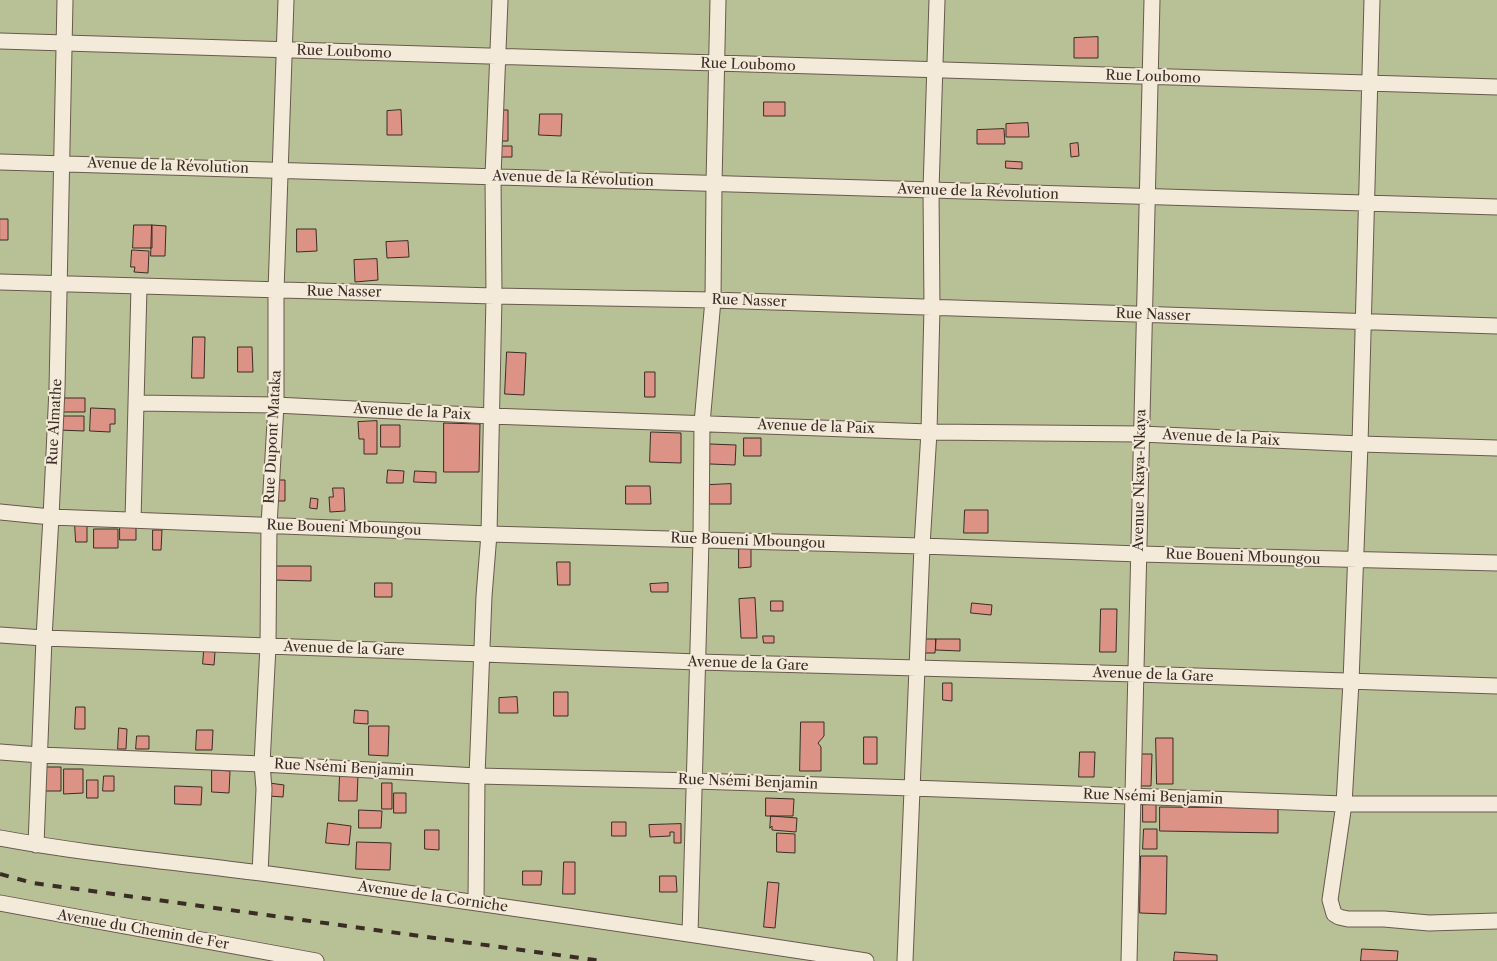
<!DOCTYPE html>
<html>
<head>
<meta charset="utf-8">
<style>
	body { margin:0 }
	canvas { display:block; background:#eedec6 }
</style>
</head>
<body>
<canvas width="1497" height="961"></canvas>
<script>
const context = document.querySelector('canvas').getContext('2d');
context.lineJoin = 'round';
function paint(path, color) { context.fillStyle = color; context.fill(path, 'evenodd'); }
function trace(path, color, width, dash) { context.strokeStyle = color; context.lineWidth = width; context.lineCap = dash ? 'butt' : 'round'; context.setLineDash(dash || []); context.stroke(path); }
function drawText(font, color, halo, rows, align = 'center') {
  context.font = font + ' "Libre Caslon Text",serif'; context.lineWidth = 4; context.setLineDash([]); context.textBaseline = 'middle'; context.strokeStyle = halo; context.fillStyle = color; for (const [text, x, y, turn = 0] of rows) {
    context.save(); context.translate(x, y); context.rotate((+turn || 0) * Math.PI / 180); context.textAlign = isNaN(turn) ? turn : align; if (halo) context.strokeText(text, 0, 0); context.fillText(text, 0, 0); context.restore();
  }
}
paint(new Path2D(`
	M0,0H1497V961H0Z`), '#b8c196');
const building = new Path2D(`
	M1098,37V58H1074V38Z
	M764,102H785V116H764Z
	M401,110L402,135H387V111Z
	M498,110H508V141H498Z
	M540,114H562L561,136L539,135Z
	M1028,123L1029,137H1006V124Z
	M1004,129L1005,144H977V130Z
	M1078,143L1079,156L1071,157L1070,144Z
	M498,146H512V157H497Z
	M1006,161L1022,162V169L1006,168Z
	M0,219H8V240H0Z
	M134,225H152V248H133Z
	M152,225L166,226L165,256H151Z
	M297,229H316L317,251L297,252Z
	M408,241L409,257L387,258L386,242Z
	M132,250L149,251L148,273L134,272L135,267H131Z
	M377,259L378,280L355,282L354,260Z
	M193,337H205L204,378H192Z
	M238,347H252L253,372H238Z
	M507,352L526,353L524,395L505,394Z
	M645,372H655V397H645Z
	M59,398H85V412H59Z
	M91,408L115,409V424H110V432L90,431Z
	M58,416H84V431L58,430Z
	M377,421V454H364V439H359L358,422Z
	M444,423L480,424L479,472H444Z
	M381,425H400V447H381Z
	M651,432L681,433V463L650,462Z
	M744,438H761V456H744Z
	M710,444L736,445L735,465L710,464Z
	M388,470L404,471L403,483H387Z
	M415,471L436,472V483L414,482Z
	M278,480H285V501H273Z
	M731,484V504H709V485Z
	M626,486H650L651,504H626Z
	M333,488H344L345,511L330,512L329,497H333Z
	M311,498L318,499L317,509L310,508Z
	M965,510H988V533H964Z
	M75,524H87V542H76Z
	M120,526H136V540H120Z
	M94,529H118V548H94Z
	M153,530H162L161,550H153Z
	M739,544H751V567L739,568Z
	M557,562H570V585H558Z
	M273,566H311V581L273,580Z
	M375,583H392V597H375Z
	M668,583V592H651L650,584Z
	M755,598L757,638H741L739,599Z
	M771,601H783V611H771Z
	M972,603L992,605L991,615L971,613Z
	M1101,609H1117L1116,652H1100Z
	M763,636H774V643H764Z
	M924,639H936L935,653H924Z
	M936,639H960V651L936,650Z
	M204,651L215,652L214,665L203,664Z
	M943,683H952V701L943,700Z
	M554,692H568V716H554Z
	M517,697L518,713H499V698Z
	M76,707H85V729H75Z
	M355,710L368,711V724L354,723Z
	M801,722H824V736L818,743L821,747V771H800Z
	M369,726H389L388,756L369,755Z
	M119,728L127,729L126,749H118Z
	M197,730H213L212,750H196Z
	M137,736H149V749H136Z
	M864,737H877V764H864Z
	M1156,738H1173V784H1157Z
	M1080,752H1095L1094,777H1079Z
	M1141,754H1152L1151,786H1141Z
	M42,767H61V791H42Z
	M64,769H83V793L64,794Z
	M212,770L230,771L229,793L212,792Z
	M340,774H358L357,801H339Z
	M104,776H114V791H103Z
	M87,780H98V798H87Z
	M269,783L284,785L283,797L269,796Z
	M382,783H392V809H382Z
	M175,786L202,787L201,805L175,804Z
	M394,793H406V813H394Z
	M766,798L794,799L793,816H766Z
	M1143,804H1156V822H1143Z
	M1160,807L1278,808V833L1160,831Z
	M359,810L382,811L381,828H359Z
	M771,816L797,818L796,832L772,830V826L770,828Z
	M612,822H626V836H612Z
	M328,823L351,826L349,845L326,843Z
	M681,824V843H674V832H670V836L650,837L649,825Z
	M1144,829H1157V849H1143Z
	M425,830H439V850L425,849Z
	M777,833L795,834V853L777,852Z
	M357,842L391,843L390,870L356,869Z
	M1141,856H1167L1166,914L1140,913Z
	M564,862H575V894H563Z
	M523,871H542L541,885H523Z
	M660,876H676L677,892H660Z
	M768,882L779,883L775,928L764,927Z
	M1362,949L1398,951L1397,961H1361Z
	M1175,952L1217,955V961H1174Z`);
paint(building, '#dd9286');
trace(building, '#3b2d25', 1);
const minor = new Path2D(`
	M1372,0L1360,444L1351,682L1344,804L1330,900L1334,914L1339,917L1348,919H1384L1429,923L1497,921
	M0,41L1497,87
	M0,162L1497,207
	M0,282L494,296L713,300L1497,326
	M136,403L276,405L491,416L929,432L1141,434L1360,444L1497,448
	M0,512L51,517L489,534L922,546L1139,554L1497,563
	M133,520L139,287
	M0,635L44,638L268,646L698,662L1136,674L1497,686
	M0,752L40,755L262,764L477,776L695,781L912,788L1344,804H1497
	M0,838C87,854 174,862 261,873C463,900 665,930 866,961
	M36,845L44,638L51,517L57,389L65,0
	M260,873L264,789L262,764L268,646L269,525L276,405V291L286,0
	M476,902L477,776L484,596L489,534L494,296L493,176L500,0
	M0,903L316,961
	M690,934L701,540L702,423L713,300L714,184L718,0
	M905,961L922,546L929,432L932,308L931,190L937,0
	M1129,961L1152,0`);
trace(minor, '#68594d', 17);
trace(minor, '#f4eada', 15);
trace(new Path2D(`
	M0,874L33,883L602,961`), '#3b2d25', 4, [9, 9]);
drawText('14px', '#3b2d25', '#f4eada', [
	["Rue Loubomo",344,52,2],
	["Rue Loubomo",748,65,2],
	["Rue Loubomo",1153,77,2],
	["Avenue de la Révolution",168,166,2],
	["Avenue de la Révolution",573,179,2],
	["Avenue de la Révolution",978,192,2],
	["Rue Nasser",344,292,1],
	["Rue Nasser",749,301,2],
	["Rue Nasser",1153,315,2],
	["Avenue de la Paix",412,412,3],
	["Rue Almathe",55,422,-87],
	["Avenue de la Paix",816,427,2],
	["Rue Dupont Mataka",273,437,-87],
	["Avenue de la Paix",1221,438,3],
	["Avenue Nkaya-Nkaya",1140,480,-89],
	["Rue Boueni Mboungou",344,528,2],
	["Rue Boueni Mboungou",748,541,2],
	["Rue Boueni Mboungou",1243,557,2],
	["Avenue de la Gare",344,649,2],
	["Avenue de la Gare",748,664,2],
	["Avenue de la Gare",1153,675,2],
	["Rue Nsémi Benjamin",344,768,3],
	["Rue Nsémi Benjamin",748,782,2],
	["Rue Nsémi Benjamin",1153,797,2],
	["Avenue de la Corniche",433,897,8],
	["Avenue du Chemin de Fer",143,930,10]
]);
</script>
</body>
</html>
